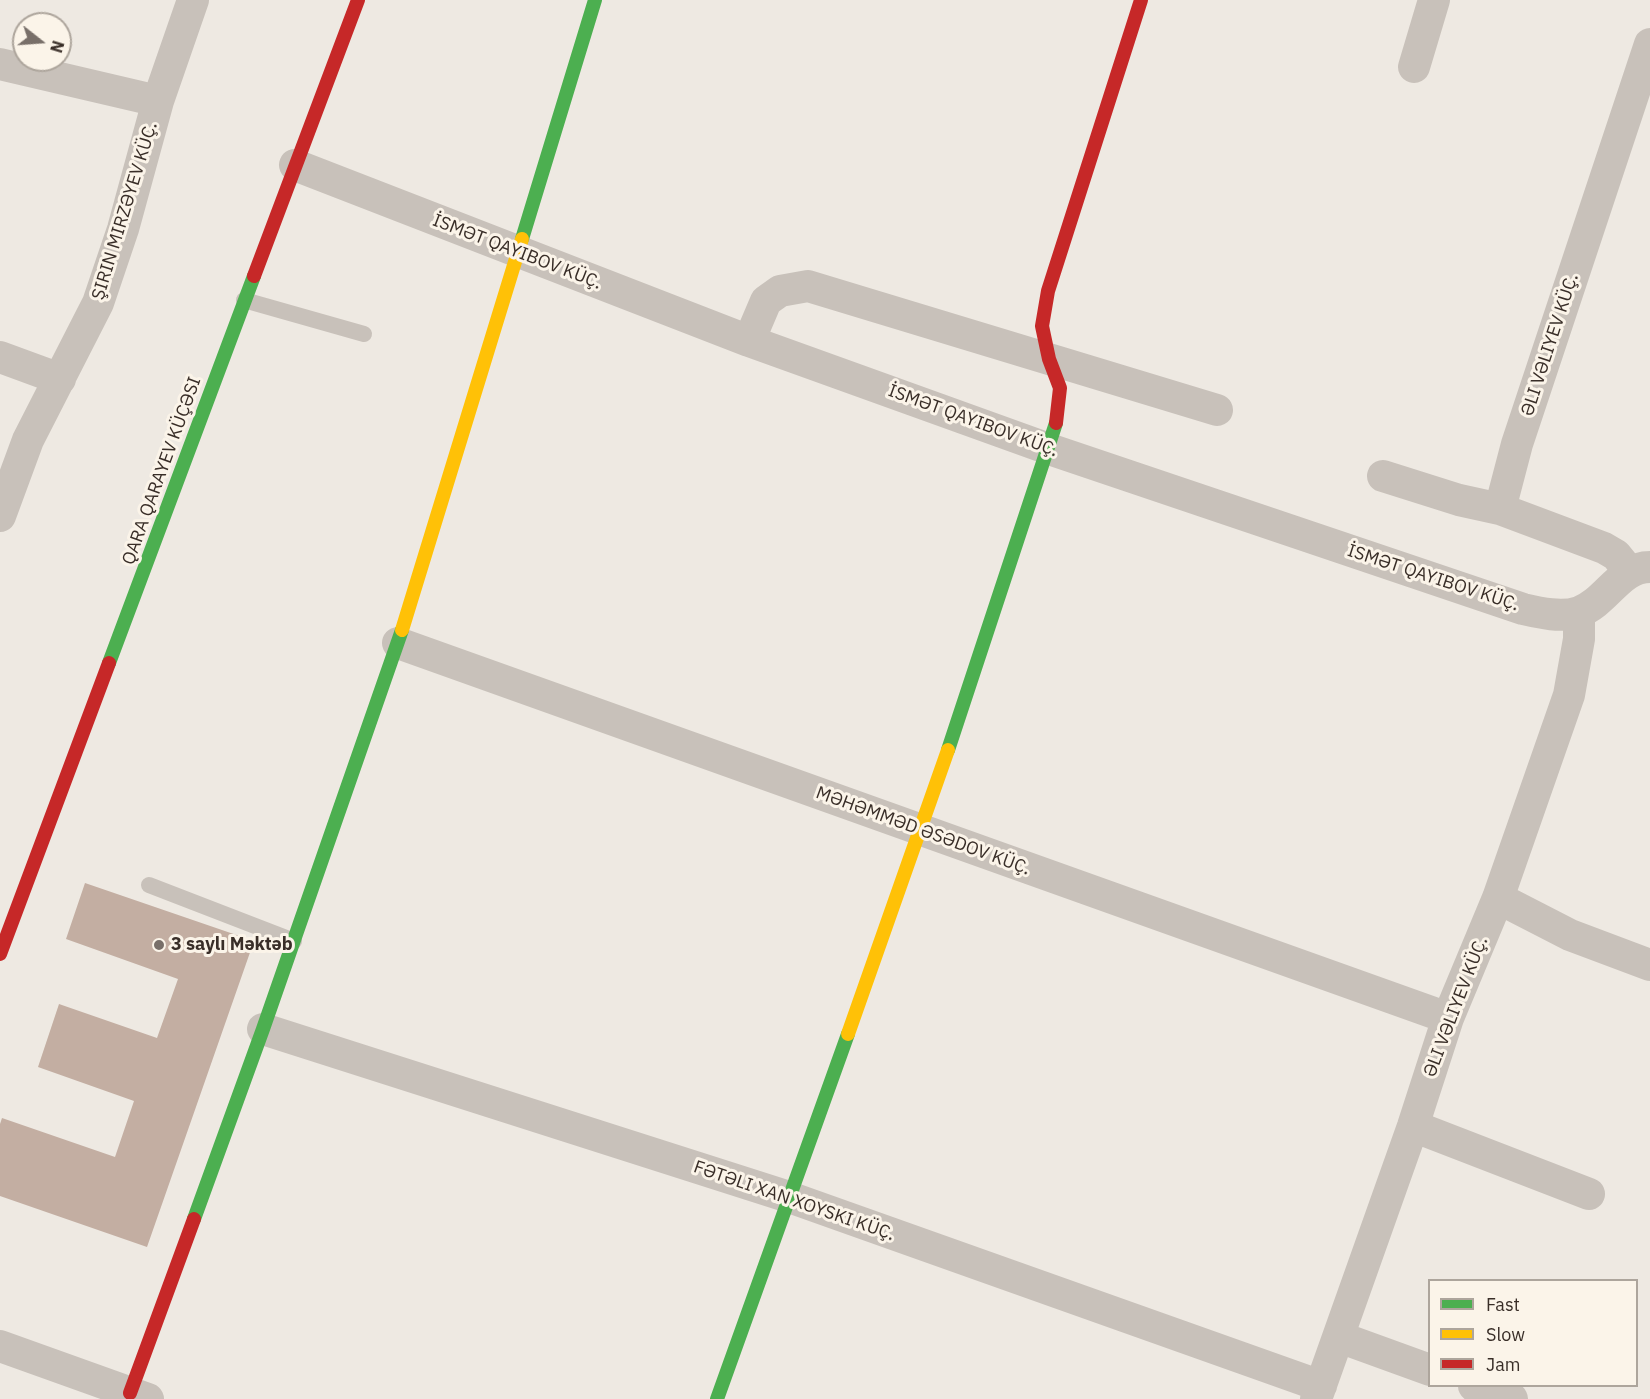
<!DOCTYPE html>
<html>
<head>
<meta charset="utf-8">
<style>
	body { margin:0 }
	#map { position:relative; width:1650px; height:1399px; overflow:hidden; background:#eee9e2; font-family:"IBM Plex Sans",sans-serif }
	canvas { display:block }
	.legend { position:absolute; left:1428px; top:1279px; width:210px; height:108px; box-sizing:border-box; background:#fbf4e9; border:2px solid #ada59c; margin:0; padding:8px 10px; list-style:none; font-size:18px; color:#392e28 }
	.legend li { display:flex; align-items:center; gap:12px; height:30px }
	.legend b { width:30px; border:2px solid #ada59c }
	.north { position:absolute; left:12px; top:12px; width:60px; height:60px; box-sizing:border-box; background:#fbf4e9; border:2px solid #ada59c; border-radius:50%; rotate:107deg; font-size:16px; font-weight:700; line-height:24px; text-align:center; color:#392e28 }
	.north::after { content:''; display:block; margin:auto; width:21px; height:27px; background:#786f69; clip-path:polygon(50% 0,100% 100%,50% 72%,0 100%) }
</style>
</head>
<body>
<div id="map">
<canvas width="1650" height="1399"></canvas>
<ul class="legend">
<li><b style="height:8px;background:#4caf50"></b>Fast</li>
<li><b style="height:8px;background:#ffc107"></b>Slow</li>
<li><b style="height:8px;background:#c62828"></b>Jam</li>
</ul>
<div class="north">N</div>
</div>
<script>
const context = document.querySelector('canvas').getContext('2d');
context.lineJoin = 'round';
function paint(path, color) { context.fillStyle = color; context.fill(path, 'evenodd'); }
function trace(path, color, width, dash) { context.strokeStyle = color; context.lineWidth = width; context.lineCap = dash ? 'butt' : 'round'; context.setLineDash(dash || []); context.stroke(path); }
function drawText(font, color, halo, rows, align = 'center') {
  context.font = font + ' "IBM Plex Sans",sans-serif'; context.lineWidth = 6; context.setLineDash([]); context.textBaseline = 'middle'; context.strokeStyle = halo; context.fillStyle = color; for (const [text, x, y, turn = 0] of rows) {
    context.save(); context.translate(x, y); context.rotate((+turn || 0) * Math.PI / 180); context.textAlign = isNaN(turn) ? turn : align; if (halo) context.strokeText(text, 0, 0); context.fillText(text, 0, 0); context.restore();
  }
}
paint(new Path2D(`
	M85,883L254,941L147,1247L0,1196V1124L2,1118L115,1157L134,1101L38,1067L59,1004L157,1038L178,979L66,939Z`), '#c3aea2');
trace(new Path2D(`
	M244,300L364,334
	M149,885L294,941`), '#c8c1ba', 16);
trace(new Path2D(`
	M0,64L158,101
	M1414,67L1434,0
	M295,165L749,341L1049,449L1523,609C1540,613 1562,618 1579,612C1607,602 1619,567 1650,567
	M749,341L766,301L780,291L808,286L1217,410
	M0,357L60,379
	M1383,476L1459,500L1500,509
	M0,516L28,440L98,303L123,229L158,101L193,0
	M1629,571L1616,555L1604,548L1500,509L1517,444L1650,44
	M398,643L1448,1018
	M1498,898L1570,935L1650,965
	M263,1029L789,1197L1321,1386
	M1413,1126L1589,1194
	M1339,1337L1430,1370
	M0,1346L148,1399
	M1474,1386L1512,1399
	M1316,1399L1413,1126L1448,1018L1498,898L1569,695L1579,639V612`), '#c8c1ba', 32);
trace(new Path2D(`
	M522,239L595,0
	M109,663L254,276
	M948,750L1056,423
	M194,1219L263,1029L402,630
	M717,1399L848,1034`), '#4caf50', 14);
trace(new Path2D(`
	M402,630L522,239
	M848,1034L948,750`), '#ffc107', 14);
trace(new Path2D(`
	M254,276L358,0
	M1056,423L1060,388L1049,359L1042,326L1048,291L1141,0
	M0,954L109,663
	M130,1393L194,1219`), '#c62828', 14);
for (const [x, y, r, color] of [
	[159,945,6,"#786f69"]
]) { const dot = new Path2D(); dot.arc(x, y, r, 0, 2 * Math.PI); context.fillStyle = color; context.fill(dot); trace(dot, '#fbf4e9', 2); }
drawText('18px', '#392e28', '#fbf4e9', [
	["ŞIRIN MIRZƏYEV KÜÇ.",125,211,-73],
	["İSMƏT QAYIBOV KÜÇ.",517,252,21],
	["ƏLI VƏLIYEV KÜÇ.",1550,345,-72],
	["İSMƏT QAYIBOV KÜÇ.",973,421,20],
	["QARA QARAYEV KÜÇƏSI",162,471,-70],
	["İSMƏT QAYIBOV KÜÇ.",1433,578,18],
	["MƏHƏMMƏD ƏSƏDOV KÜÇ.",923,831,20],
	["ƏLI VƏLIYEV KÜÇ.",1456,1007,-69],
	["FƏTƏLI XAN XOYSKI KÜÇ.",794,1201,19]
]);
drawText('bold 18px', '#392e28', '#fbf4e9', [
	["3 saylı Məktəb",171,945]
], 'left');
</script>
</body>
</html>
